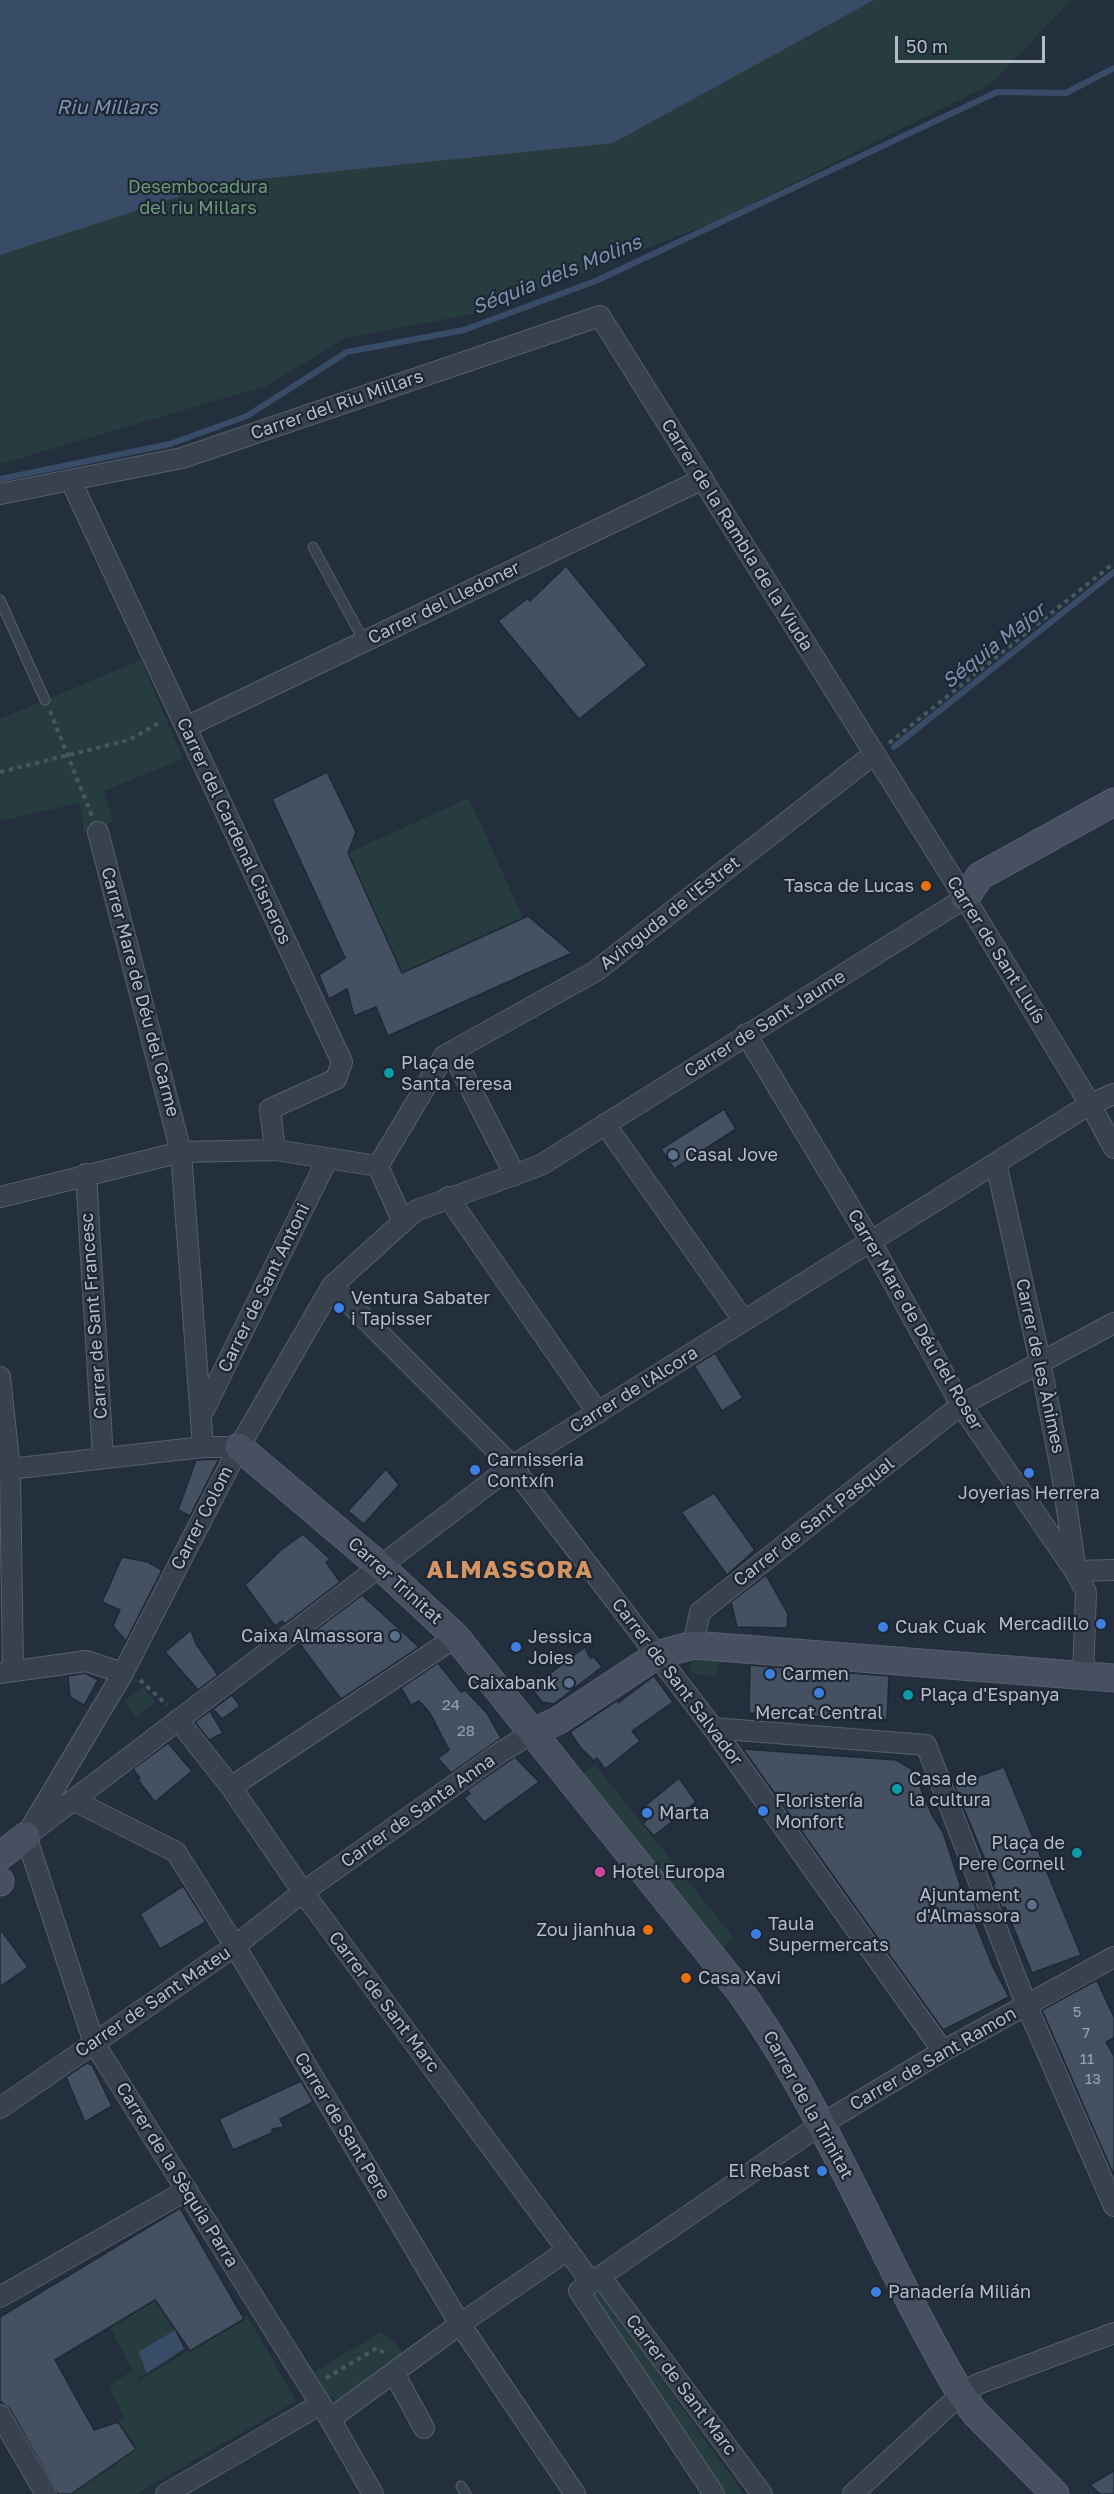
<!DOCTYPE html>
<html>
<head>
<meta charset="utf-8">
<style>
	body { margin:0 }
	#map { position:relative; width:1114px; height:2494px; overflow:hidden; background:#242f3e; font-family:"Golos Text",sans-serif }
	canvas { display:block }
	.scale { position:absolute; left:895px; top:36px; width:150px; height:27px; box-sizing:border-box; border:3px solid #b4bcc9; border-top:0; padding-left:8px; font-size:18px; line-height:21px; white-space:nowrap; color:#b4bcc9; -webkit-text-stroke:4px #1d2633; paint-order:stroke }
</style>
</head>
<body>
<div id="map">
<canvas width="1114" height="2494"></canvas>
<div class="scale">50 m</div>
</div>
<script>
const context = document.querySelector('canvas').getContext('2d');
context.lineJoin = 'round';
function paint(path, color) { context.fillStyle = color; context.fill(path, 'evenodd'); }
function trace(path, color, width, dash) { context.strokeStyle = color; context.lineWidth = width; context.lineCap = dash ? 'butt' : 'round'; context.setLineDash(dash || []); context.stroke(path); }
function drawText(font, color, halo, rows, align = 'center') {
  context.font = font + ' "Golos Text",sans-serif'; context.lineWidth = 4.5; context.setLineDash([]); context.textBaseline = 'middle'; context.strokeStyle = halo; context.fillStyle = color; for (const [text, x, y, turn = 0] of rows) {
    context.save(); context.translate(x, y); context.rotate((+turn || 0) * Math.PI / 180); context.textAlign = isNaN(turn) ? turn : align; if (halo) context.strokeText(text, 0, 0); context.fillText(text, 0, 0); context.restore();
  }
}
paint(new Path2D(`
	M0,0H1071L991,84L717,221L478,313L346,338L266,386L0,464Z
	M141,660L183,759L104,791L113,822L84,832L79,803L0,821V719Z
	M469,798L523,918L402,973L348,853Z
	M693,1658L719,1659L716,1677L690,1673Z
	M143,1687L155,1702L136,1717L124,1701Z
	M595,1765L734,1938L723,1947L583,1774Z
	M595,2290L600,2293L744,2494H722L592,2295Z
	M155,2300L175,2330L138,2352L147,2373L137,2379L139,2381L247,2315L296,2401L136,2494H71L136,2449L118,2422L125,2418L109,2386L130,2372L135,2376L110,2327Z
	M381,2332L395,2342L406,2358L339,2402L319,2389L311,2374Z`), '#263c3f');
paint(new Path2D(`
	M0,0H874L613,143L221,183L0,255Z
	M175,2330L184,2349L147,2373L138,2352Z`), '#394c67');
trace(new Path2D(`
	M0,479L170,444L247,416L347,352L464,330L598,280L997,92L1066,93L1114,68
	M894,747L1114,572`), '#394c67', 6);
const building = new Path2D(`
	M566,566L647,665L579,719L498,621L528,598L530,601Z
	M327,772L356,832L348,853L402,973L528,916L572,953L388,1036L376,1007L354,1016L347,989L329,999L319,975L345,958L272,799Z
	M724,1109L736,1129L674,1169L661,1149Z
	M715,1353L743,1398L722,1411L694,1366Z
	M219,1459L190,1516L178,1510L196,1460Z
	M386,1469L399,1485L364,1524L348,1511Z
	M714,1493L755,1550L727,1575L681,1512Z
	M303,1534L330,1559L326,1562L340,1582L285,1624L282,1621L275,1626L245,1585L281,1550Z
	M122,1557L148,1562L162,1570L126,1641L113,1626L120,1610L102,1602Z
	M766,1575L788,1614L787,1628L737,1627L731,1602Z
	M362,1595L419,1647L341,1699L299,1643Z
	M191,1630L196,1644L218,1675L198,1690L165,1652Z
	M585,1647L590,1658L594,1657L602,1667L554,1704L542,1702L531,1688Z
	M438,1663L461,1692L465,1690L486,1712L501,1738L451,1773L438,1758L449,1750L430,1713L419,1701L411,1705L401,1688Z
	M750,1665L889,1676L887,1720L749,1713Z
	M85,1673L98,1680L84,1705L70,1697L68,1676Z
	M654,1676L673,1702L632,1731L640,1741L605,1769L597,1758L594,1761L580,1747L570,1732L618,1700V1703Z
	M232,1695L240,1706L222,1719L213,1709Z
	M210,1711L223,1733L209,1740L195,1722Z
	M168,1743L192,1771L155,1802L138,1780L140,1778L133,1769Z
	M743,1749L896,1760L913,1770L932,1815L943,1832L965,1900L972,1897L980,1919L975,1922L993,1967L1009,1997L943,2030Z
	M515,1757L539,1782L484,1822L464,1798L470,1794L467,1790Z
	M1004,1767L1081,1955L1032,1973L1005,1907L1002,1908L993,1885L995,1884L954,1785Z
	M679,1778L696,1802L654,1836L643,1824L649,1817L640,1810Z
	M183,1886L206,1922L160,1949L140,1914Z
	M0,1929L28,1967L0,1987Z
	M1095,1981H1097L1114,2017V2038L1106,2042L1114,2056V2176L1042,2010Z
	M87,2063L92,2065L112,2106L85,2122L66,2077Z
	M301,2081L313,2102L280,2119L284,2127L272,2129V2133L233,2150L219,2119Z
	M180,2208L244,2319L190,2351L155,2300L55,2360L94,2430L118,2422L136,2449L71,2494H58L10,2409L0,2401V2317Z
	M1114,2471V2494H1100L1090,2485Z`);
paint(building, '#455162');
trace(building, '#1f2835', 1.5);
const lane = new Path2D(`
	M313,547L364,641
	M0,600L45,700
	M461,2486L466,2494`);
const street = new Path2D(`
	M71,481L342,1062L336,1079L270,1109L275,1150
	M0,494L182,458L600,316L965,898L1090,1104L1114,1148
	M186,727L703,479
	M98,832L181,1152L203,1447
	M746,1034L871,1242L961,1405L1075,1571L1086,1592L1083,1676
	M452,1052L515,1175
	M605,1124L744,1321
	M996,1163L1040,1361L1062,1475L1075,1565
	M378,1166L402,1220
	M86,1174L103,1458
	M0,1197L181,1152L275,1150L378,1166L444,1056L596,971L874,754
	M448,1197L598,1413
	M332,1286L512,1466L713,1728L943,2051
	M0,1377L10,1469L13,1671
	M201,1416L327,1160
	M0,1470L203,1447H239
	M1075,1571L1114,1570
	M693,1645L700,1612L961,1405L1114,1323
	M0,1673L86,1661L123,1673
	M178,1720L231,1787L303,1892L591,2282
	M713,1728L926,1745L1026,2004L1114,2206
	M231,1787L456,1637
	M73,1800L176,1852L235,1946L460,2324L575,2494
	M34,1830L512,1466L1090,1104L1114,1094
	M26,1836L123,1673L239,1447L332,1286L415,1211L541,1165L965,898
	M26,1836L94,2043L330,2419L373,2494
	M0,2108L235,1946L303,1892L501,1752L534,1732
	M600,2276L762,2494
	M0,2297L187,2190
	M394,2373L424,2428
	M0,2415L46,2494
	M330,2419L460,2324L568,2250
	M166,2494L321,2404
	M714,2494L579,2291L820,2125L943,2051L1114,1957
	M853,2494L961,2394L978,2384L1114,2333`);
const secondary = new Path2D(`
	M965,898L980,876L1114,802
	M239,1447L381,1567L456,1637L742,1994C830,2118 883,2263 961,2394L975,2413L1055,2494
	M534,1732L559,1720L657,1655L693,1645L1114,1678
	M0,1856L26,1836
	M0,1881V1882`);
trace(lane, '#565f6c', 11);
trace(street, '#565f6c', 22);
trace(secondary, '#565f6c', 29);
trace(new Path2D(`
	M50,711L92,816
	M889,743L1114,563
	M0,772L129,740L162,721
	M140,1680L167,1705
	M326,2378L377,2348L386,2354`), '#44595c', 4, [4.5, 4.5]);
trace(lane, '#38414e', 9);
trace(street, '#38414e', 20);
trace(secondary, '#465061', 27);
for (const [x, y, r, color] of [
	[926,886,6,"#e8710a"],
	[389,1073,6,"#0f9aa8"],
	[673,1155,6,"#5c6f8a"],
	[339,1308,6,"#3f7fe0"],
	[475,1470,6,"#3f7fe0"],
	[1029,1473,6,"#3f7fe0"],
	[1101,1624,6,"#3f7fe0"],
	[883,1627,6,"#3f7fe0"],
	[395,1636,6,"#5c6f8a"],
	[516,1647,6,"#3f7fe0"],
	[770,1674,6,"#3f7fe0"],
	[569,1683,6,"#5c6f8a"],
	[819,1693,6,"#3f7fe0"],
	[908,1695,6,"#0f9aa8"],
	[897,1789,6,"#0f9aa8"],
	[763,1811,6,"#3f7fe0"],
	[647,1813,6,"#3f7fe0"],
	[1077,1853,6,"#0f9aa8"],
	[600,1872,6,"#d1479c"],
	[1032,1905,6,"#5c6f8a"],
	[648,1930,6,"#e8710a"],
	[756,1934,6,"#3f7fe0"],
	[686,1978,6,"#e8710a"],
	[822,2171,6,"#3f7fe0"],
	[876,2292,6,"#3f7fe0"]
]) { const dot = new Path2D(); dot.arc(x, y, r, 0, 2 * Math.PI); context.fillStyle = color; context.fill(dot); trace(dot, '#1d2633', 2); }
drawText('15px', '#98a1af', null, [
	["24",451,1705],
	["28",466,1731],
	["5",1077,2012],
	["7",1086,2033],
	["11",1087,2059],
	["13",1093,2079]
]);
drawText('18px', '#6b9a76', '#1d2633', [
	["Desembocadura",198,187],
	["del riu Millars",198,208]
]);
drawText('18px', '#b4bcc9', '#1d2633', [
	["Carrer del Riu Millars",337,405,-19],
	["Carrer de la Rambla de la Viuda",737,535,58],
	["Carrer del Lledoner",444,603,-26],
	["Carrer del Cardenal Cisneros",234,831,65],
	["Avinguda de l'Estret",670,913,-38],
	["Carrer de Sant Lluís",996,950,58],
	["Carrer Mare de Déu del Carme",140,992,75],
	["Carrer de Sant Jaume",765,1024,-32],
	["Carrer de Sant Antoni",264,1288,-64],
	["Carrer de Sant Francesc",94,1316,-94],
	["Carrer Mare de Déu del Roser",915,1320,60],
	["Carrer de les Ànimes",1040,1366,78],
	["Carrer de l'Alcora",634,1390,-32],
	["Carrer Colom",202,1518,-63],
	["Carrer de Sant Pasqual",814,1522,-38],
	["Carrer Trinitat",395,1581,42],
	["Carrer de Sant Salvador",677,1682,53],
	["Carrer de Santa Anna",418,1811,-35],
	["Carrer de Sant Mateu",153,2002,-34],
	["Carrer de Sant Marc",384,2002,53],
	["Carrer de Sant Ramon",933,2059,-30],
	["Carrer de la Trinitat",808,2105,61],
	["Carrer de Sant Pere",342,2126,59],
	["Carrer de la Sèquia Parra",177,2175,58],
	["Carrer de Sant Marc",681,2385,53]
]);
drawText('18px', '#b4bcc9', '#1d2633', [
	["Tasca de Lucas",914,886,"right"],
	["Plaça de",401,1063],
	["Santa Teresa",401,1084],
	["Casal Jove",685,1155],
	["Ventura Sabater",351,1298],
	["i Tapisser",351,1319],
	["Carnisseria",487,1460],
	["Contxín",487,1481],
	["Joyerias Herrera",1029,1493,"center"],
	["Mercadillo",1089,1624,"right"],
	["Cuak Cuak",895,1627],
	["Caixa Almassora",383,1636,"right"],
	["Jessica",528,1637],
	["Joies",528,1658],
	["Carmen",782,1674],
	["Caixabank",557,1683,"right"],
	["Plaça d'Espanya",920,1695],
	["Mercat Central",819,1713,"center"],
	["Casa de",909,1779],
	["la cultura",909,1800],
	["Floristería",775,1801],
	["Monfort",775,1822],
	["Marta",659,1813],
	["Plaça de",1065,1843,"right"],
	["Pere Cornell",1065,1864,"right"],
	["Hotel Europa",612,1872],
	["Ajuntament",1020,1895,"right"],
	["d'Almassora",1020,1916,"right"],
	["Taula",768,1924],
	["Supermercats",768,1945],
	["Zou jianhua",636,1930,"right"],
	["Casa Xavi",698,1978],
	["El Rebast",810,2171,"right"],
	["Panadería Milián",888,2292]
], 'left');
drawText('italic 20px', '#7c92b1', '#1d2633', [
	["Riu Millars",107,108],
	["Séquia dels Molins",557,275,-22],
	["Séquia Major",994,646,-38]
]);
context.letterSpacing = '1.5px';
drawText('bold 24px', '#d59563', '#1d2633', [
	["ALMASSORA",510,1570]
]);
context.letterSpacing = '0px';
</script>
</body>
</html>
